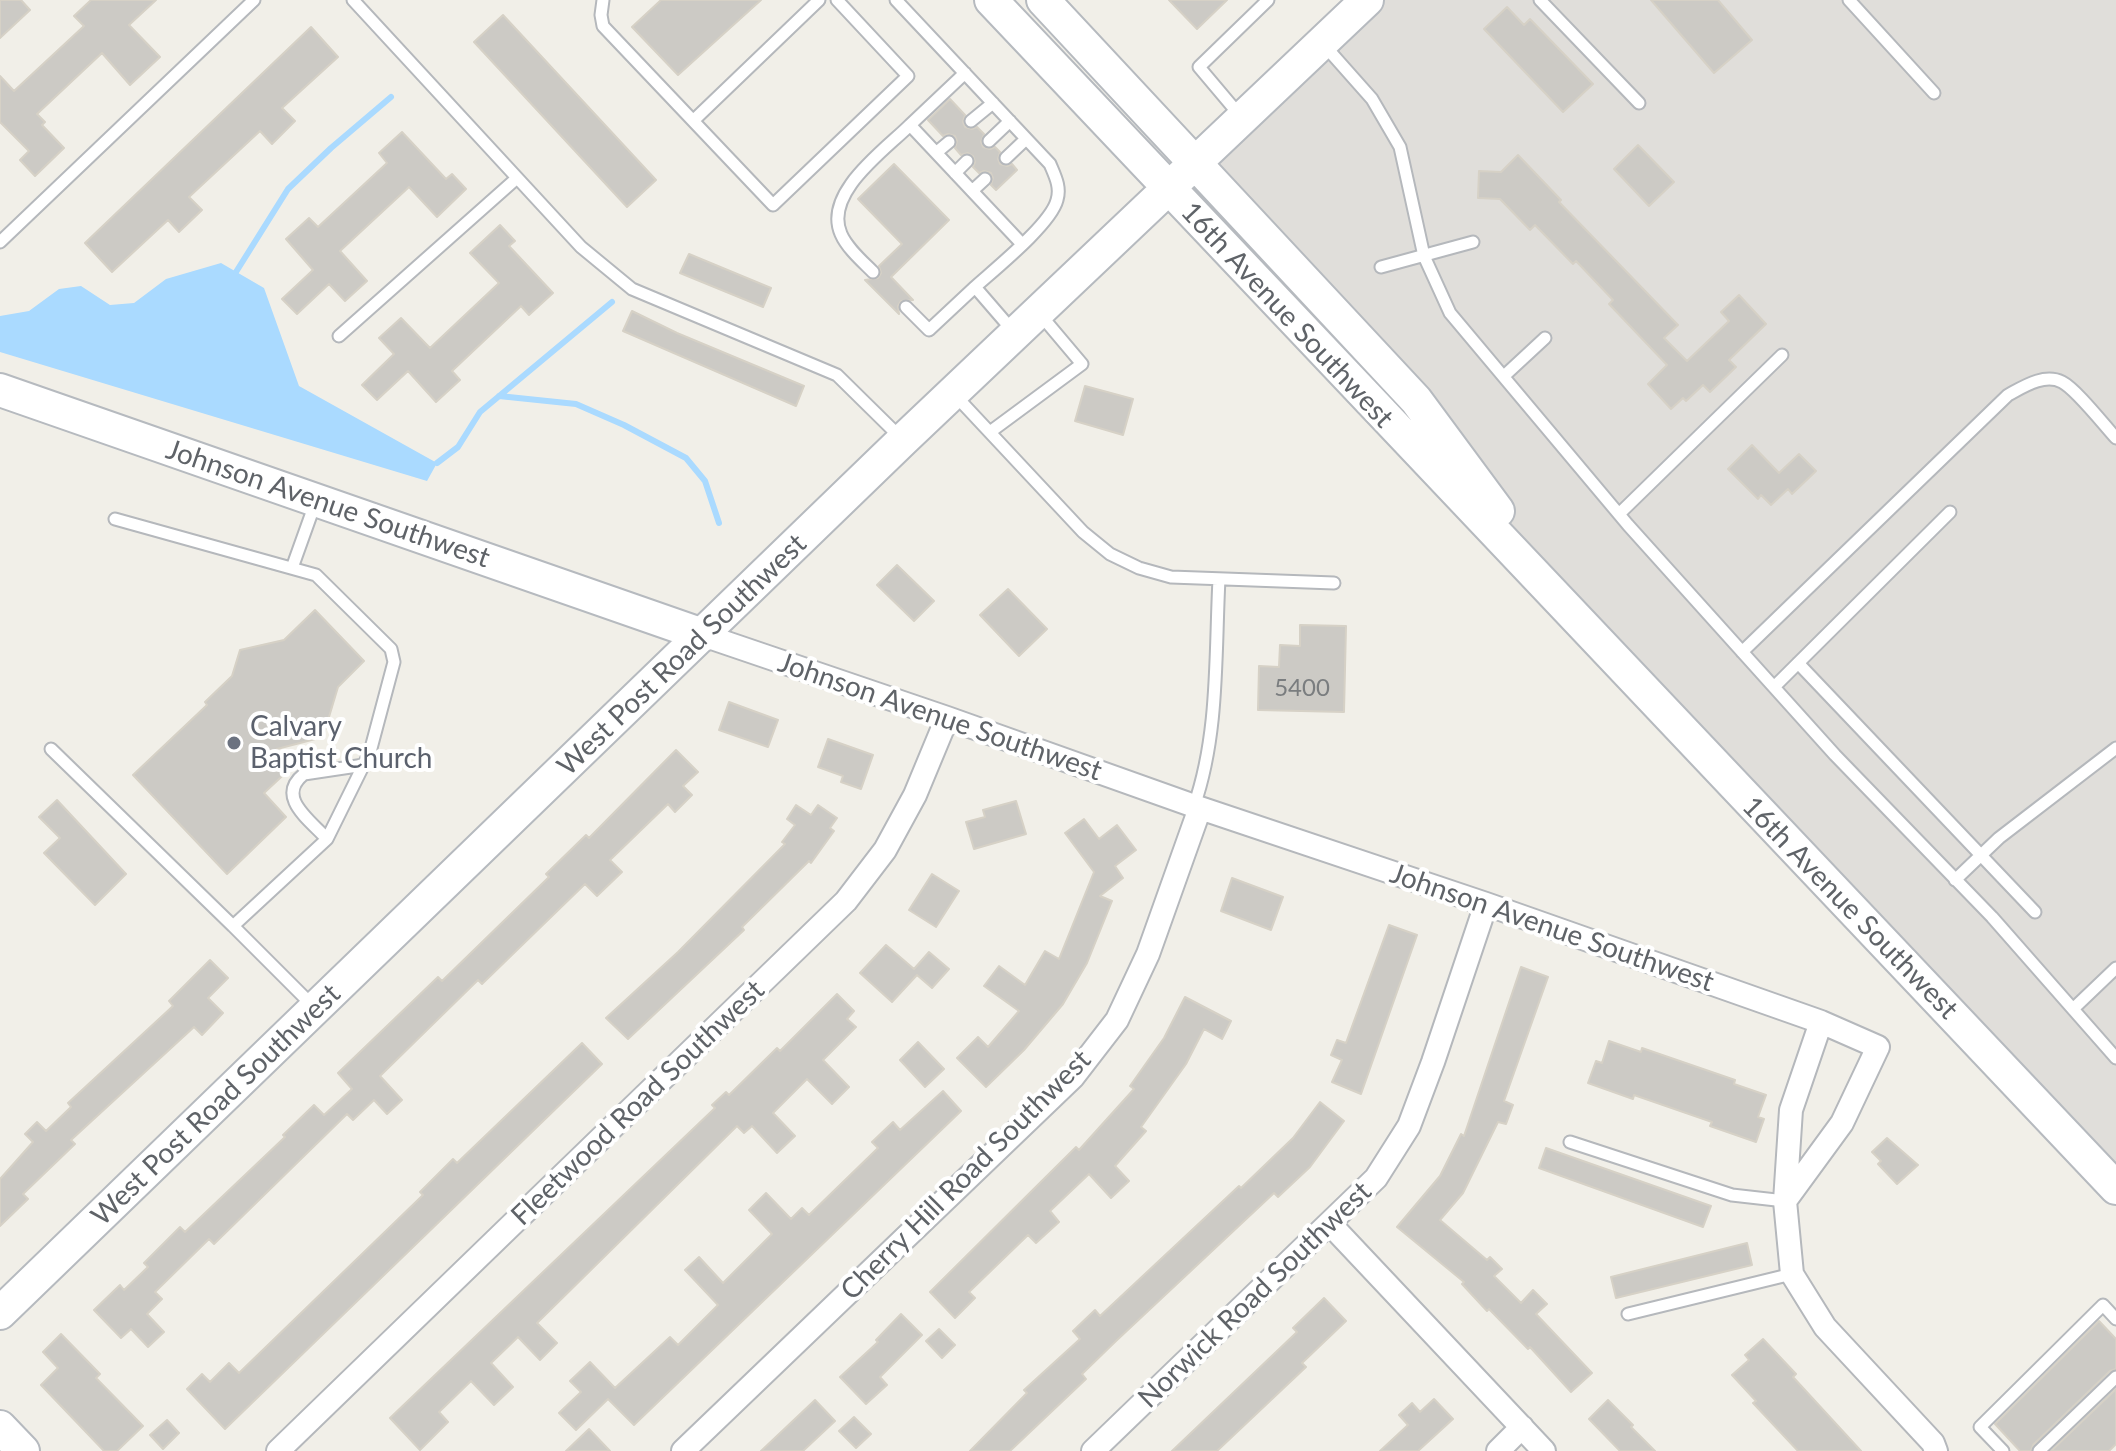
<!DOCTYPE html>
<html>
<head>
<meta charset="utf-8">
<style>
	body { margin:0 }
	canvas { display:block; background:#f1efe8 }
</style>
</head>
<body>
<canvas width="2116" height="1451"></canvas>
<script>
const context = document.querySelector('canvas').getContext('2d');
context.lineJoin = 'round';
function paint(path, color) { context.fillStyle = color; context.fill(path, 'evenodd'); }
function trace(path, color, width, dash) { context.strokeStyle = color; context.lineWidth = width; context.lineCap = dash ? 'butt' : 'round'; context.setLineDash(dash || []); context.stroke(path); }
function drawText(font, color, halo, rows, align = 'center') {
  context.font = font + ' Lato,sans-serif'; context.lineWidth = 8; context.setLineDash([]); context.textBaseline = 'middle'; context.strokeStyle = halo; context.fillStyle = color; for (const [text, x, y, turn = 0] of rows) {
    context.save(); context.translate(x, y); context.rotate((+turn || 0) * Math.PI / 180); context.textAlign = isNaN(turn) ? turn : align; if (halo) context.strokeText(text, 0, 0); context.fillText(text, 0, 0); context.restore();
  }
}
paint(new Path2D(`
	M1366,0H2116V1188L1168,189Z`), '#e0deda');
paint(new Path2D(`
	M221,263L264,288L299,386L437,463L427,481L0,352V316L29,311L59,289L81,286L110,305L134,303L166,279Z`), '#aadaff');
trace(new Path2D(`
	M236,272L288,189L331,148L391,97
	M499,396L576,404L624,425L686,458L705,481L719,523
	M437,463L458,447L480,412L612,302`), '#aadaff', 6);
const building = new Path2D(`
	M0,0H21L30,10L0,38Z
	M91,0H156L129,25L160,57L130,85L102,53L37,114L45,122L42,125L64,148L35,176L20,160L29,151L0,122V76L14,91L84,26L74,16Z
	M661,0H761L678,75L632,27Z
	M1169,0H1227L1197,29Z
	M1651,0H1718L1752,40L1714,73Z
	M1507,7L1524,25L1530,19L1593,84L1563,112L1484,29Z
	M503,15L656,180L627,207L474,42Z
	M311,27L338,57L282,108L295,121L272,144L260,131L189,197L202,210L179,232L168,220L112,272L85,243Z
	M950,99L965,115L963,122L965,127L972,129L977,127L984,134L981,142L983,147L990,149L995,147L1000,152L998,159L1000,164L1007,166L1012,164L1017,170L996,190L991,185L993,178L991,173L984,171L979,173L973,167L975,162L973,156L968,153L961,155L955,148L957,141L955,136L948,134L943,136L928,120Z
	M402,132L446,179L452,174L466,189L437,217L409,187L340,251L367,281L345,301L329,284L297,314L282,299L313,270L286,239L309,218L318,227L387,163L379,153Z
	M1638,145L1674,182L1649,206L1614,169Z
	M1518,155L1561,200L1559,202L1678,325L1664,338L1687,361L1729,321L1721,312L1739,295L1766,324L1729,360L1736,367L1710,392L1703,385L1686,401L1683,398L1671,409L1648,384L1667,365L1609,304L1613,300L1576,261L1573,264L1535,225L1530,230L1500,199L1478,198L1479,171L1501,172Z
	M894,164L949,220L891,277L913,300L901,301L898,306L899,314L865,280L878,278L881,273L879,266L902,244L858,199Z
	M500,225L515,241L509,246L553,293L529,315L521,306L452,371L460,380L436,402L408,371L377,400L362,385L394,354L379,338L401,318L430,348L499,283L470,253Z
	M689,254L771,288L763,307L680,273Z
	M632,311L677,333L804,386L796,406L623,331Z
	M1085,386L1133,399L1123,435L1075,421Z
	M1752,445L1779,473L1799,454L1816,471L1792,494L1788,489L1771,505L1761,495L1758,499L1728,469Z
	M897,565L934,601L914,621L877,585Z
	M1008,589L1047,629L1019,656L980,615Z
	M315,610L364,661L338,687L323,737L277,749L293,766L264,793L286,817L227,874L133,775L207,705L205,702L232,676L240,650L284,640Z
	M1300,625L1346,626L1344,712L1258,710L1259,666L1279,667L1280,645L1300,646Z
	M729,702L778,720L768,747L719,730Z
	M828,739L873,755L861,789L841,782L843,776L818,767Z
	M676,750L698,772L683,786L692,795L675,812L668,804L610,860L622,872L597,896L585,884L482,984L478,980L380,1076L402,1100L387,1114L374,1100L353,1120L347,1114L214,1244L209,1239L155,1292L162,1299L147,1314L164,1332L148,1347L131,1329L121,1338L94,1310L120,1285L124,1290L148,1267L144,1263L180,1227L185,1232L285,1137L283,1135L314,1105L324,1115L352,1089L338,1073L438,977L442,981L549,877L546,874L586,835L589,838Z
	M57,800L126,874L95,905L44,853L60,838L39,817Z
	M1016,801L1026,834L974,849L966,822L985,817L983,810Z
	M796,805L811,815L818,805L837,818L830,828L834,831L811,863L809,861L742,927L744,930L628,1039L606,1018L678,952L785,844L782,842L795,825L787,819Z
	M1084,819L1099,839L1117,825L1136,850L1115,866L1123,878L1100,896L1112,901L1087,963L1063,1004L1024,1050L986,1087L957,1058L978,1037L988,1047L1019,1011L984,986L999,966L1025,985L1045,951L1059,959L1094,872L1065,833Z
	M932,874L959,891L936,927L909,910Z
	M1232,878L1283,897L1271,930L1221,911Z
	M1389,925L1417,935L1361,1094L1332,1082L1342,1060L1331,1055L1337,1040L1346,1043Z
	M886,945L914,969L929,952L949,969L932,988L917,975L892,1002L860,973Z
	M210,960L228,978L208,998L223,1013L202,1035L194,1027L71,1140L75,1144L23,1194L28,1199L0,1226V1179L33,1142L25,1134L37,1122L46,1131L71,1107L68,1103L173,1006L169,1001Z
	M1521,967L1548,977L1504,1101L1513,1105L1506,1124L1498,1122L1463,1193L1440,1220L1487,1260L1490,1257L1502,1269L1494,1276L1521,1303L1533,1290L1547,1304L1536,1314L1592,1373L1571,1392L1530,1347L1528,1349L1489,1309L1487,1311L1462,1284L1464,1282L1397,1227L1440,1176L1461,1134L1464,1136Z
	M837,994L854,1011L847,1019L856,1027L823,1060L849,1087L832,1104L807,1079L773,1113L795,1136L777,1153L752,1126L744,1133L737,1126L537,1323L557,1343L540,1360L518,1337L491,1363L513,1387L494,1405L471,1381L439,1412L448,1422L420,1450L390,1418L715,1108L712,1105L726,1092L729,1095L777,1048L780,1051Z
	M1185,997L1231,1021L1222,1039L1204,1029L1186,1064L1141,1127L1146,1131L1115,1166L1129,1181L1111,1198L1089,1174L1050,1211L1059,1222L1036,1243L1028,1235L969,1292L975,1298L955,1318L930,1292L1076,1147L1079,1150L1134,1089L1130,1086L1164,1038Z
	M1609,1041L1641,1052L1642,1048L1735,1080L1734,1084L1766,1095L1758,1117L1764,1119L1756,1142L1710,1126L1712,1122L1634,1095L1633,1099L1588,1083L1596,1061L1602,1063Z
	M918,1042L944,1069L925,1087L900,1060Z
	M582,1043L602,1064L225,1429L187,1389L202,1374L210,1382L229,1363L239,1373L423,1195L420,1192L453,1159L457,1163Z
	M943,1091L961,1111L634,1425L608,1399L576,1430L559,1413L581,1392L570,1381L590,1362L615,1388L670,1337L678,1345L718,1305L685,1270L699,1257L723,1283L772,1234L749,1210L766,1193L791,1219L802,1208L809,1215L878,1148L872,1142L893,1122L900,1130Z
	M1320,1102L1344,1121L1310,1167L1278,1197L1274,1193L1116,1341L1082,1374L1086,1379L1010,1451H970L1027,1393L1024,1390L1080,1339L1073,1331L1095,1310L1100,1316L1239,1186L1241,1188L1293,1138Z
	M1887,1138L1918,1165L1897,1184L1878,1164L1881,1161L1872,1152Z
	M1546,1148L1711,1206L1703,1227L1539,1168Z
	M1747,1243L1752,1265L1616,1298L1611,1277Z
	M1324,1298L1346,1321L1302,1363L1306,1367L1217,1451H1172L1297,1332L1293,1328Z
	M901,1314L922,1335L880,1377L887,1385L866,1404L840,1377L878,1342L876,1340Z
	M2099,1321L2116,1339V1369L2110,1371L2033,1445L2031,1451H2020L1995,1424Z
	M939,1329L955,1345L942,1358L926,1341Z
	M61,1334L100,1374L96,1378L143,1426L117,1451H104L41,1385L58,1368L43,1352Z
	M1763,1339L1796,1374L1793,1377L1861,1451H1798L1753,1403L1756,1401L1732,1375L1749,1360L1745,1355Z
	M2116,1389V1444L2109,1451H2051Z
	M1434,1399L1453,1419L1418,1451H1380L1408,1425L1399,1415L1412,1403L1420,1412Z
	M815,1400L835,1421L803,1451H761Z
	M1608,1400L1633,1425L1631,1427L1655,1451H1620L1589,1419Z
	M854,1417L871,1434L856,1448L839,1431Z
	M167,1420L179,1433L163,1449L150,1435Z
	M589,1429L610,1451H566Z`);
paint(building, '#cccac5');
trace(building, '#d6d1c6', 2);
const lane = new Path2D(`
	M353,0L581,247L632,289L837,375L902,439
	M603,0L601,15L603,26L773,205L908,76L837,0
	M896,0L1050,164C1055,176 1061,187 1057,200C1051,224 995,269 975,287L1013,331
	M1540,0L1639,103
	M1849,0L1934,93
	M1325,46L1372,99L1400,147L1424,256L1450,313L1628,525L1835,755L1992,917L2116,1058
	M965,73L910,125L1021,243
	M1242,118L1199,67L1268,0
	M694,120L819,0
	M971,121L993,103
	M989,141L1010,121
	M937,152L949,142
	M1006,158L1026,139
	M955,173L967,161
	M972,191L985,179
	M0,242L254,0
	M1381,267L1473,242
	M873,272C862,261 847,248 841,234C823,193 885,150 910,125
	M906,307L929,330L975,287
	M339,336L517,178
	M1504,376L1545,338
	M953,393L1083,532L1110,554L1139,568L1171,577L1334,583
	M990,432L1082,364L1039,313
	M1619,514L1782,355
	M292,568L316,501
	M1742,652L2008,395C2023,387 2044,373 2062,382C2076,389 2104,425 2116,438
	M1798,663L2035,912
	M1774,687L1950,512
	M51,749L233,926L327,839L370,752L394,662L391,649L316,575L115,519
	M1194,806C1219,734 1215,655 1219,579
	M327,839C310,820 275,797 304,774L364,765
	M1955,880L1999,838L2116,748
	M233,926L312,1005
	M2073,1009L2116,968
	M1570,1142L1732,1195L1785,1201
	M1628,1314L1792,1274
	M2003,1451L1980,1427L2103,1305L2116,1319
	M2039,1451L2116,1377`);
const street = new Path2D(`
	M703,635L947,718L1200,808L1486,904L1821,1022L1878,1047L1842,1123L1785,1201
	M1821,1022L1791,1110L1785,1201L1792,1274L1825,1327L1933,1443L1936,1451
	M1331,1225L1544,1451
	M278,1451L846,901L885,850L915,795L947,718
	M683,1451L1073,1077L1117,1020L1148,954L1200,808
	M1093,1451L1376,1178L1409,1126L1433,1062L1486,904
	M1498,1451L1522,1427`);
const secondary = new Path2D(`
	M991,0L2116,1188
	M1043,0L1416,400L1498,511
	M0,390L703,635
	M0,1313L903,440L1367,0
	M0,1427L23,1451`);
trace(lane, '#b5b8bc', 15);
trace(street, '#b5b8bc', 26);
trace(secondary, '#b6babf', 36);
trace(lane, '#fff', 11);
trace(street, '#fff', 22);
trace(secondary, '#fff', 32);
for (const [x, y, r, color] of [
	[234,743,8,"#6b7280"]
]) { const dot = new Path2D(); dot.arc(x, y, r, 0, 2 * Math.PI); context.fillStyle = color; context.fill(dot); trace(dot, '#fff', 3); }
drawText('24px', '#7a7d7f', null, [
	["5400",1302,688]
]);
drawText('28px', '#5f6368', '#fff', [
	["16th Avenue Southwest",1287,315,47],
	["Johnson Avenue Southwest",328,504,19],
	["West Post Road Southwest",682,655,-44],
	["Johnson Avenue Southwest",940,717,19],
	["16th Avenue Southwest",1850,908,46],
	["Johnson Avenue Southwest",1552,928,19],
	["Fleetwood Road Southwest",638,1103,-44],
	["West Post Road Southwest",216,1105,-44],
	["Cherry Hill Road Southwest",966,1175,-45],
	["Norwick Road Southwest",1255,1295,-44]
]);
drawText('28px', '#5b616d', '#fff', [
	["Calvary",250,727],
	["Baptist Church",250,759]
], 'left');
</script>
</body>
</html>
